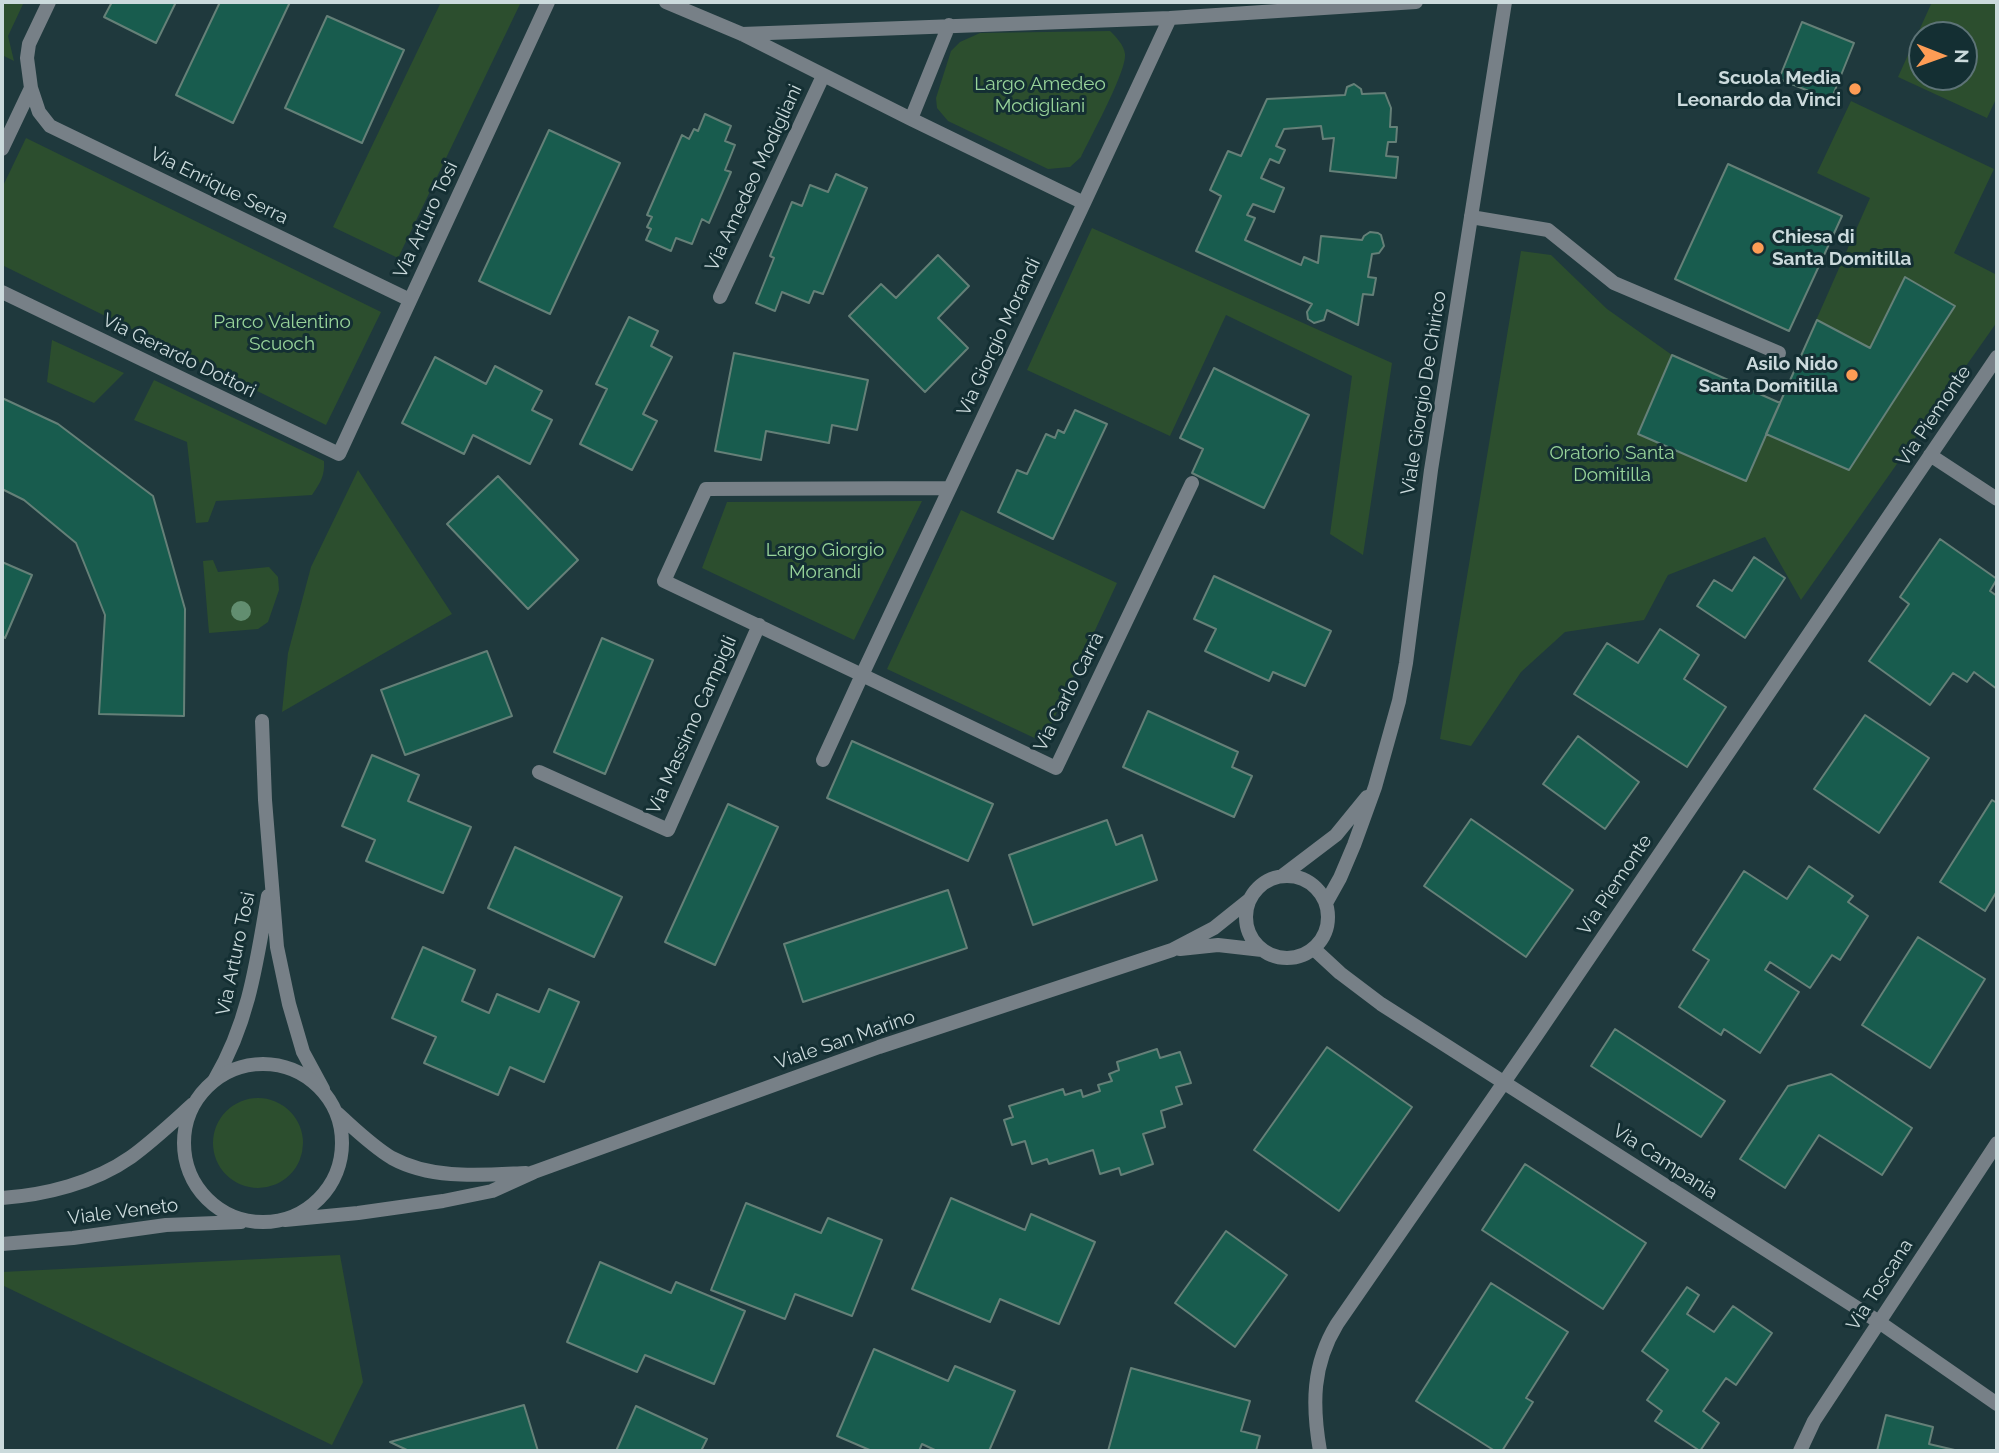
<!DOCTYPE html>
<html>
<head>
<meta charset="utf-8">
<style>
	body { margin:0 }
	#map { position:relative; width:1999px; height:1453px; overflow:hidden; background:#1f393d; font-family:Raleway,sans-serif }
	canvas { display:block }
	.frame { position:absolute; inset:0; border:4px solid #cbdadc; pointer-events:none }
	.north { position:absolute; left:1908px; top:21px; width:70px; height:70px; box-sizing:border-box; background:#142f33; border:2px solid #5d7377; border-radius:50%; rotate:91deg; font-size:19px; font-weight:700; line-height:28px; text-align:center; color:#cbdadc }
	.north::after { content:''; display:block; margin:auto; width:24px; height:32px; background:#fd9c55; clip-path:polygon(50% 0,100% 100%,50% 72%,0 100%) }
</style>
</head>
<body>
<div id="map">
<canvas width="1999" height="1453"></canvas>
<div class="frame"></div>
<div class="north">N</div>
</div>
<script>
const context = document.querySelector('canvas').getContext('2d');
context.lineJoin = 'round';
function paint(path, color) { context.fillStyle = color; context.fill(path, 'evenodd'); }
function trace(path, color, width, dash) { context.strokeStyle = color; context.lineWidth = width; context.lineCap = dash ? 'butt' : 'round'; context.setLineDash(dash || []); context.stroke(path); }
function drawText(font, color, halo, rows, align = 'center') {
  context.font = font + ' Raleway,sans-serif'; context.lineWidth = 6; context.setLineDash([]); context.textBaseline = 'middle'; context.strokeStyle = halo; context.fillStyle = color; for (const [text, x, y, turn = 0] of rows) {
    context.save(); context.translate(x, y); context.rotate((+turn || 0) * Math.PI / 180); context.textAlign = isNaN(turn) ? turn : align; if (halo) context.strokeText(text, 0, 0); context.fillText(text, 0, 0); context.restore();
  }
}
paint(new Path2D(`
	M2,2H24L8,36L14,61L2,55Z
	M441,2H521L398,258L333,227Z
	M1932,2H1997V97L1987,118L1898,77ZM1922,35H1964V77H1922Z
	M1110,31C1116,37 1124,45 1125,54C1127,71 1090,138 1081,157L1070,167L1048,169L948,121L937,108L936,98L951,51L960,42L980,33Z
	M1851,101L1994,169L1954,253L1997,275V322L1801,600L1765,537L1668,575L1644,620L1565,632L1521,672L1471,746L1440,739L1521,251L1551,255L1607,309L1672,355L1780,402L1870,198L1817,173Z
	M26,138L381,312L326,425L2,265V188Z
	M1092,228L1392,363L1363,555L1330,534L1352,376L1226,315L1170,436L1027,370Z
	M52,340L124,373L94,403L47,382Z
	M154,380L324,461C325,476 320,483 312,495L216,501L208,522L196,523L187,442L134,420Z
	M358,470L452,614L282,712L288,653L311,567Z
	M922,501L854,640L702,568L727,502Z
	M961,510L1117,583L1043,742L887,669Z
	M213,560L218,572L269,567L278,577L279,590L268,622L258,629L209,633L203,561Z
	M213 1143a45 45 0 1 1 90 0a45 45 0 1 1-90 0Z
	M340,1255L363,1382L332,1445L2,1285V1272Z`), '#2c4e2e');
const building = new Path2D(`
	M112,2H176L156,43L104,17Z
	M220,2H290L233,123L176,95Z
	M327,16L404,50L362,143L285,108Z
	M1802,22L1854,43L1831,100L1779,79Z
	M1354,84L1361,89L1362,94L1385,93L1391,108L1390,127H1397L1396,142H1388L1386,156L1398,157L1396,178L1330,171L1334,138L1323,139L1321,126L1284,129L1276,146L1285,150L1279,163L1270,159L1261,178L1284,188L1274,212L1253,204L1247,215L1255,218L1245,240L1301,265L1304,257L1318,263L1321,236L1362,240L1364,236L1370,232L1378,233L1381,235L1384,246L1379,253L1372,254L1368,277L1376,278L1373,295L1363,294L1358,325L1327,310L1324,320L1314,323L1308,319L1307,312L1312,304L1196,251L1221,196L1210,190L1228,151L1241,156L1267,99L1345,95L1347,87Z
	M705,114L731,126L725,141L735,145L725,170L731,172L709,223L702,219L692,244L676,238L671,251L646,240L651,229L647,227L652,217L647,215L682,135L689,139L694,129L698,131Z
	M549,130L620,163L550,314L479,281Z
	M1728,164L1842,216L1789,331L1675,279Z
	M836,174L867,188L823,294L814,291L809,303L782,292L775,311L756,303L774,258L770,256L792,202L802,206L810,185L828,192Z
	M938,255L969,286L938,318L968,348L925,392L849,316L881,284L896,298Z
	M1905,277L1955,306L1849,470L1766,434L1817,320L1870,348Z
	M629,317L658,331L651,346L672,357L643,414L657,421L632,470L580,444L607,389L596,384Z
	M734,353L868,380L857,430L832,425L829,443L766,431L761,460L715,451Z
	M1672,355L1780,403L1746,481L1638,434Z
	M435,357L486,384L495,366L542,391L532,410L552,420L530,464L473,435L464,454L402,423Z
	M1214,368L1309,415L1264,508L1192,473L1203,449L1180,438Z
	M2,398L58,424L153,496L185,609L184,716L99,714L105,615L76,543L24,500L2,489Z
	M1075,410L1107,424L1053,539L998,512L1017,470L1027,474L1046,434L1055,438L1058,430L1064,433Z
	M498,476L578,560L528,609L447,524Z
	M1940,539L1997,579L1990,591L1997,596V689L1974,672L1967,682L1953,673L1930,705L1869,661L1909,604L1900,597Z
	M1754,557L1785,578L1745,638L1697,606L1714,580L1732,591Z
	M2,562L32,575L5,638L2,636Z
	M1214,576L1331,631L1305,686L1273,672L1269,681L1205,651L1216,629L1194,619Z
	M1660,629L1699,655L1684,679L1726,707L1687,767L1574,694L1607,643L1638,663Z
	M602,638L653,660L605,774L554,752Z
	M487,651L512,716L405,755L381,690Z
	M1148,711L1238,752L1232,767L1252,776L1234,817L1123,767Z
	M1865,715L1929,758L1879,833L1814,789Z
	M1578,736L1639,782L1605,829L1543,784Z
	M852,741L993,804L968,861L827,798Z
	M372,755L419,775L408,801L471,827L443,893L366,861L375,840L342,826Z
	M1992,800L1997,803V891L1985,911L1940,882Z
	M728,804L778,827L715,965L665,942Z
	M1471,819L1573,890L1526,957L1424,886Z
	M1107,820L1116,845L1142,835L1157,880L1033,925L1009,855Z
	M515,847L622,897L594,957L488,908Z
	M1809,866L1853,896L1848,902L1868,916L1840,960L1832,955L1810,988L1770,962L1765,970L1799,992L1760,1053L1724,1029L1721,1035L1679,1007L1709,960L1693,950L1744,871L1787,899Z
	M948,890L967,948L803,1002L784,944Z
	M1918,937L1985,979L1930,1068L1862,1025Z
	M423,947L475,970L462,1001L489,1013L497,994L539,1012L549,989L579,1002L544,1082L510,1067L498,1095L424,1063L436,1037L392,1018Z
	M1615,1029L1725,1101L1701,1137L1591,1066Z
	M1327,1047L1412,1107L1339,1211L1254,1150Z
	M1157,1049L1160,1058L1180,1052L1191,1083L1176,1087L1182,1104L1161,1111L1165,1127L1143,1134L1153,1164L1121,1175L1119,1168L1100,1174L1093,1150L1049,1164L1047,1159L1032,1164L1025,1141L1012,1145L1004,1120L1013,1117L1009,1106L1063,1089L1065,1095L1081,1090L1083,1097L1100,1091L1098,1085L1112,1081L1109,1074L1119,1070L1117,1062Z
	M1831,1074L1912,1128L1882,1175L1819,1135L1785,1188L1740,1159L1788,1086Z
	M1525,1164L1646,1243L1603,1309L1482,1230Z
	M951,1198L1025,1230L1031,1214L1095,1242L1059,1324L1000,1299L990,1322L912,1289Z
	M746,1203L821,1233L828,1218L882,1240L852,1316L795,1294L785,1319L711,1290Z
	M1226,1231L1287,1275L1235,1347L1175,1303Z
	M600,1262L671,1293L676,1282L745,1311L714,1384L645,1355L637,1372L567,1342Z
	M1491,1283L1568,1332L1526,1398L1533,1402L1502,1451H1495L1416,1401Z
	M1687,1287L1699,1295L1687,1314L1714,1332L1733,1306L1772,1333L1736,1385L1726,1378L1703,1411L1719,1423L1700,1451L1655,1421L1662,1411L1647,1400L1668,1370L1642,1351Z
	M874,1349L948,1381L955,1366L1015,1391L989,1451H937L922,1444L919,1451H872L837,1436Z
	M1131,1368L1250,1401L1241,1431L1260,1436L1256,1451H1108Z
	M524,1405L538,1451H409L390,1442Z
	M636,1406L707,1439L701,1451H616Z
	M1886,1415L1933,1427L1929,1444L1959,1451H1877Z`);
paint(building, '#185c4e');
trace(building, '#658078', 2);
trace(new Path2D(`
	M1471,217L1548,230L1614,283L1779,353`), '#778087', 14);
trace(new Path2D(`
	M666,2L742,34L911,119L1084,203L1170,18L742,34
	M1170,18L1416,2
	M31,88L39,112L50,126L410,300
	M911,119L949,25
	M2,149L31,88L27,58L29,44L49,2
	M2,292L339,454L548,2
	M720,297L823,76
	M1930,455L1997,499
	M950,488L706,489L664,581L862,675L1084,203
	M262,721L265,800L277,947L289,1004L303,1052L323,1089
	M823,760L862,675L1056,768L1192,483
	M539,772L668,830L759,625
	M1314,949L1340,973L1381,1004L1879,1322L1997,1404
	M215,1079C249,1022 257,960 268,896
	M1320,1451C1312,1405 1312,1365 1337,1324L1536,1036L1997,357
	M1800,1451L1814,1421L1997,1143`), '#778087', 14);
trace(new Path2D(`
	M1282,876L1336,835L1367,797
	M1246 917a41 41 0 1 1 82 0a41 41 0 1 1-82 0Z
	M1326,903L1340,878L1354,845L1375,787L1399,701L1406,663L1431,470L1505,2
	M1180,949L1218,945L1262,950
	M184 1143a79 79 0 1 1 158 0a79 79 0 1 1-158 0Z
	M337,1113C355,1129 372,1146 392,1158C432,1180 482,1175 526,1173
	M2,1198C45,1195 94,1183 131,1157C153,1141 173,1122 193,1104
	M285,1220L358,1213L443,1201L492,1191L534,1172L879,1047L1172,950L1214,928L1249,900
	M2,1244L73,1238L166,1225L241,1222`), '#778087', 14);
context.fillStyle = '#628e70';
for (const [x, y] of [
	[241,611]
]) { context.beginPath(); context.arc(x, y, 10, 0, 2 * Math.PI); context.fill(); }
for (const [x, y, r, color] of [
	[1855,89,7,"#fd9c55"],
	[1758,248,7,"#fd9c55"],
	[1852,375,7,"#fd9c55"]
]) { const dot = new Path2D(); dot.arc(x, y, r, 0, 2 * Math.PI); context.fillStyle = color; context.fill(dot); trace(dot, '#142f33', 2.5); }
drawText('bold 19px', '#cbdadc', '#142f33', [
	["Scuola Media",1841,78],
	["Leonardo da Vinci",1841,100],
	["Chiesa di",1772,237,"left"],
	["Santa Domitilla",1772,259,"left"],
	["Asilo Nido",1838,364],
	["Santa Domitilla",1838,386]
], 'right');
drawText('19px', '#98d49a', '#142f33', [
	["Largo Amedeo",1040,84],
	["Modigliani",1040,106],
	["Parco Valentino",282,322],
	["Scuoch",282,344],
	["Oratorio Santa",1612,453],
	["Domitilla",1612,475],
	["Largo Giorgio",825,550],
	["Morandi",825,572]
]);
drawText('19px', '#cbdadc', '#142f33', [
	["Via Amedeo Modigliani",754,178,-65],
	["Via Enrique Serra",219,186,26],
	["Via Arturo Tosi",426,220,-65],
	["Via Giorgio Morandi",999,337,-65],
	["Via Gerardo Dottori",179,356,26],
	["Viale Giorgio De Chirico",1424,393,-81],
	["Via Piemonte",1934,416,-56],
	["Via Carlo Carrà",1069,692,-63],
	["Via Massimo Campigli",692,725,-66],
	["Via Piemonte",1615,885,-56],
	["Via Arturo Tosi",236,954,-78],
	["Viale San Marino",845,1040,-19],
	["Via Campania",1665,1162,33],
	["Viale Veneto",123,1212,-7],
	["Via Toscana",1880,1285,-57]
]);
</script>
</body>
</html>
